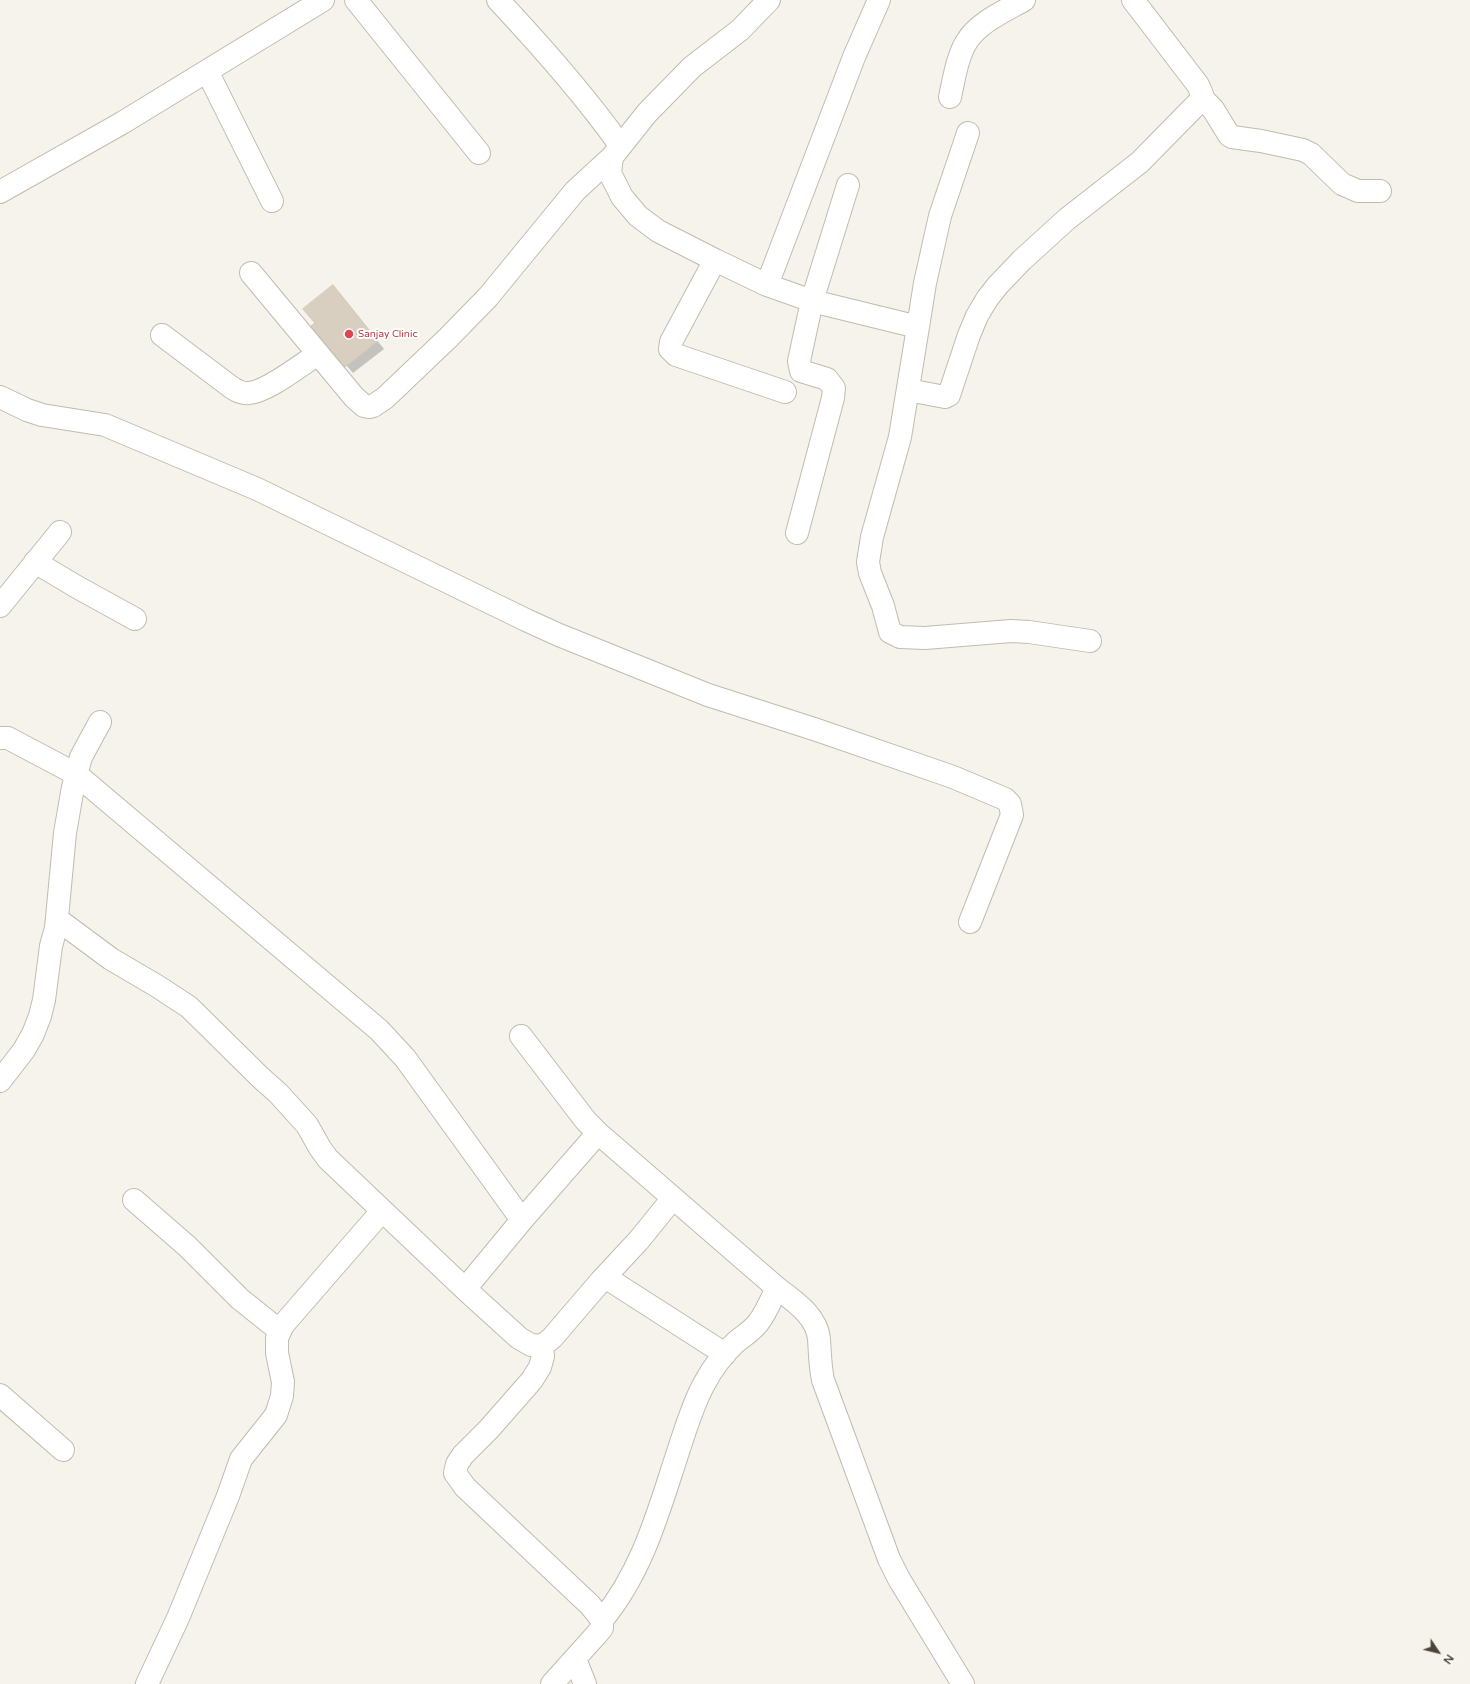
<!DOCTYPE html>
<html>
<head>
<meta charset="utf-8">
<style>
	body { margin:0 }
	#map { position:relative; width:1470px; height:1684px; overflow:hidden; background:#f6f3ec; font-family:"Varela Round",sans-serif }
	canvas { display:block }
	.north { position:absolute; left:1418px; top:1632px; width:40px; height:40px; -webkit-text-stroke:3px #fff; paint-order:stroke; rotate:125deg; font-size:11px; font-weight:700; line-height:16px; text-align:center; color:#4b4439 }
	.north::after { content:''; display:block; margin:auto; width:14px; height:18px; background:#4b4439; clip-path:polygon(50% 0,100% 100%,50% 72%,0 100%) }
</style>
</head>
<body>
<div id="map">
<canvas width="1470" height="1684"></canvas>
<div class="north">N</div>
</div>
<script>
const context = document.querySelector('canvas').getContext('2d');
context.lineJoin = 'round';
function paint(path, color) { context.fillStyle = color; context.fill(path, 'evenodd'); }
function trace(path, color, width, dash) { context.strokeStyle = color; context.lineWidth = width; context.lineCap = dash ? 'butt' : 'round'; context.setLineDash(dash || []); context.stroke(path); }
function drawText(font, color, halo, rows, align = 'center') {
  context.font = font + ' "Varela Round",sans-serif'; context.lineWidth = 4; context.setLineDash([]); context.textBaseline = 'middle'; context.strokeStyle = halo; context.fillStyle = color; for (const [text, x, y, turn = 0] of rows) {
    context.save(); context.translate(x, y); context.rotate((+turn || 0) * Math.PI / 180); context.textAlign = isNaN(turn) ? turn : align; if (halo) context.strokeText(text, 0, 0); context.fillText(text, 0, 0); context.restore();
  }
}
paint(new Path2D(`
	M333,286L384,349L353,373L313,326L316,324Z`), '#0003');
const building = new Path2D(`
	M333,285L378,341L345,367L311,326L315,323L303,309Z`);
paint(building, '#d8cfc1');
trace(building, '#d3c7b4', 1);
const minor = new Path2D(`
	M356,0L479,153
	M498,0C542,47 583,93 620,145
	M769,0L740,30L692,67L647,113L612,157L610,173L622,197L638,216L658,231L715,260L767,285L812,301L918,327L925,283L940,216L968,133
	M207,71L272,201
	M950,97C954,79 957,57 967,41C979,22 1005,11 1024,0
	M1202,98L1213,109L1229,135L1232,137L1261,141L1303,150L1311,154L1342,184L1358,191H1380
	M0,192L122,123L323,0
	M715,260L671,342L670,349L676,355L785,392
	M251,273L354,397L364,406L369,407L373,406L385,398L448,338L488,297L575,191L612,157
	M767,285L854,57L879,0
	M918,327L900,437L872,537L868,562L870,573L883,606L890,632L900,637L925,638L1011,631L1029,632L1090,641
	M162,335L231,387C237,391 242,394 249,393C267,392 302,364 318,354
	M908,390L945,397L949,395L969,335L977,316L987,299L998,285L1022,260L1067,219L1140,162L1199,102L1202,94L1198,85L1133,0
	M0,397L27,410L42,415L105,425L257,489L526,620L559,635L708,695L817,730L953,777L1005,799L1010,804L1012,815L970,922
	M797,533L833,398L834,388L827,379L801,371L799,361L812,301L848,185
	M35,562L77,587L135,619
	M0,606L60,532
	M0,738H8L76,774L379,1030L405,1058L522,1220
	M57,919L111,959L157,986L189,1007L261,1078L278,1093L307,1125L320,1148L328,1159L465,1289L519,1338L531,1345L542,1346L552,1338L600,1282L639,1240L673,1198
	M521,1036L586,1121L598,1133L777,1288C794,1301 817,1316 819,1339C820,1353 820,1366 823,1380L889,1559L899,1579L963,1684
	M0,1081L24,1050L33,1034L40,1016L44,1000L51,946L56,928L65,833L73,787L81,757L100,722
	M134,1200L188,1247L240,1299L280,1331
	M605,1277L725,1354
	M465,1289L522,1220L598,1133
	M542,1346L543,1356L540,1367L532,1380L489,1429L463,1455L457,1464L455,1473L465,1487L590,1605L602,1620V1628L596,1635L552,1684
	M0,1395L63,1450
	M602,1620C642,1572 658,1513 677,1455C685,1431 692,1406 704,1384C712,1369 723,1354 735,1343C743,1336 752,1331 758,1323C766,1313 771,1300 777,1288
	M575,1659L585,1684
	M147,1684L178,1618L228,1496L241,1459L276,1415L282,1396L283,1382L277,1353V1338L283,1325L382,1211`);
trace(minor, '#c2bbae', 24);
trace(minor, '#fff', 22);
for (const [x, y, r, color] of [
	[349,334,5,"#e0444e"]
]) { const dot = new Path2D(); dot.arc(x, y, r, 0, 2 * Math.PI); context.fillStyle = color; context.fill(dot); trace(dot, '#fff', 1.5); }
drawText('10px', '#be3a42', '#fff', [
	["Sanjay Clinic",358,334]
], 'left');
</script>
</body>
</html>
